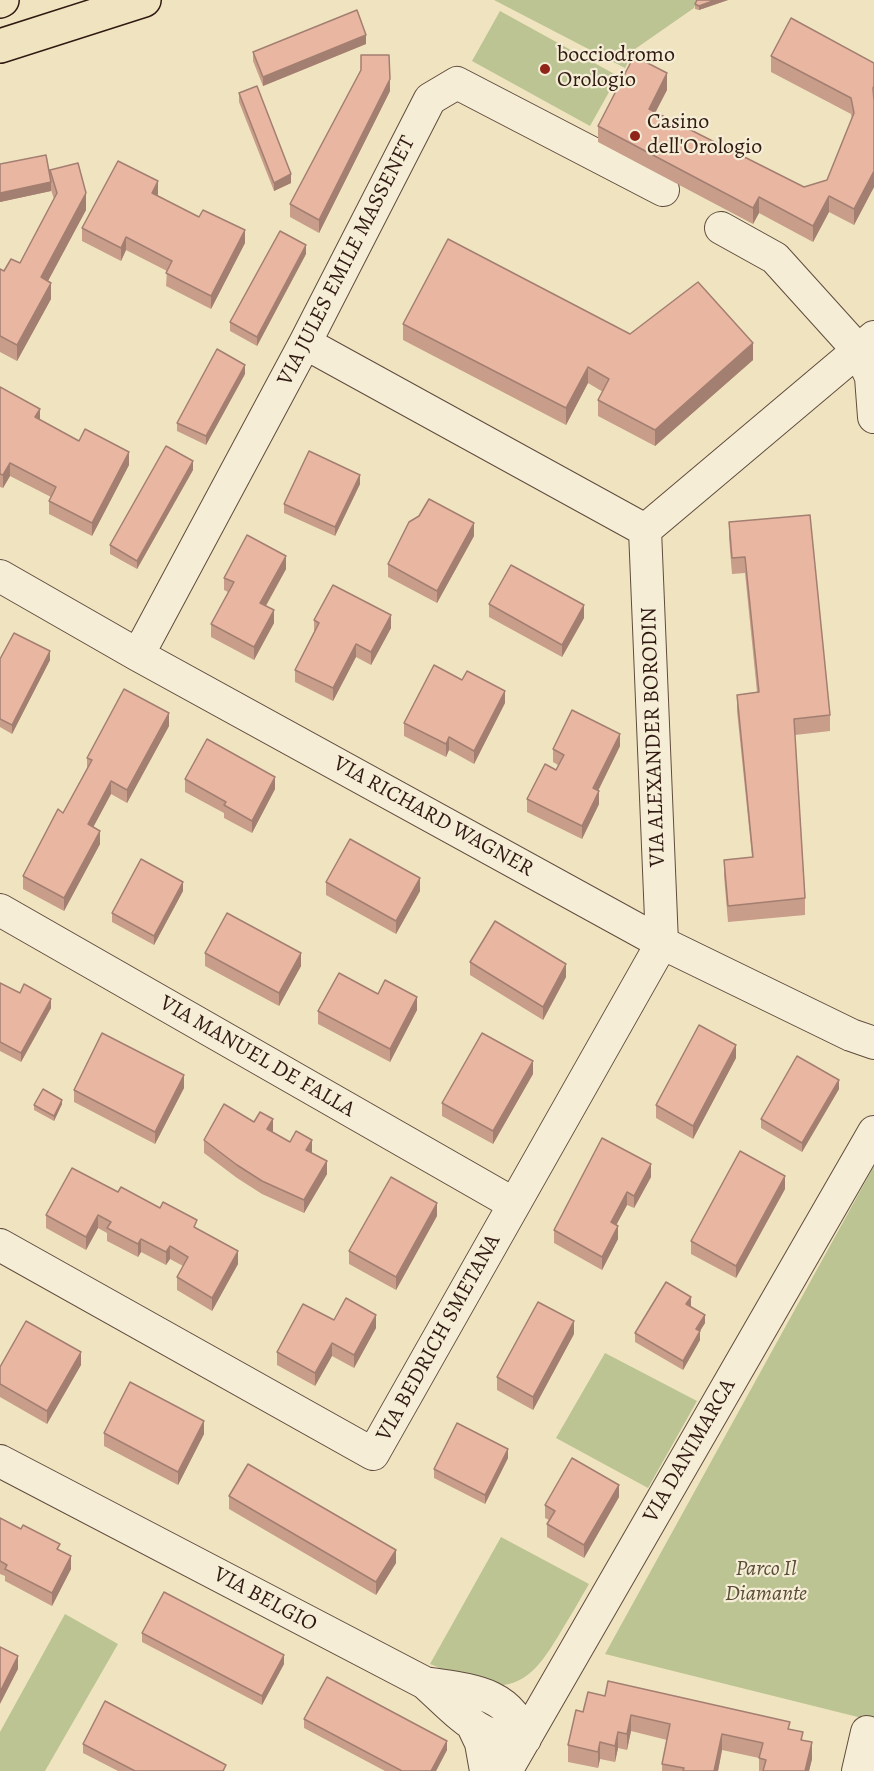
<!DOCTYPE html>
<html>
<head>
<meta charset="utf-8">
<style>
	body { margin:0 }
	canvas { display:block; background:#f0e4c0 }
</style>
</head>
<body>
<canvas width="874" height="1771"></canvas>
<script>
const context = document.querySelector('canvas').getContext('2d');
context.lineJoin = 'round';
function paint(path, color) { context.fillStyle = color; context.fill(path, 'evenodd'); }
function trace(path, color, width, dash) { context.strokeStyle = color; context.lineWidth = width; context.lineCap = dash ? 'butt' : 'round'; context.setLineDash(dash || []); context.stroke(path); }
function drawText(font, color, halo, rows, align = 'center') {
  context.font = font + ' Alegreya,serif'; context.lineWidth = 4.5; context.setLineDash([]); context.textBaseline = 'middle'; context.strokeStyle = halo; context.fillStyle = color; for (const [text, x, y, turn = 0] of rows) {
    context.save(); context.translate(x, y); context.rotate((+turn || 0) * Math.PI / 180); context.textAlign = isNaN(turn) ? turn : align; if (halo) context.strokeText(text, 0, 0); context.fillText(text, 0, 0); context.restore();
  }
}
paint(new Path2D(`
	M494,0H697L694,8L635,49L625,68Z
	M500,11L618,76L590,126L472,61Z
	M874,1166V1721L605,1654Z
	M605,1353L697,1401L648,1488L556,1438Z
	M501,1537L589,1584C580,1599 572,1614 563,1628C545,1658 527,1691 487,1685C468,1683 448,1671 430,1664Z
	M65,1614L118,1644L45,1771H0V1732Z`), '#bbc492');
const minor = new Path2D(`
	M721,228L775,258L859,351L871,377L874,417
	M305,343L645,530
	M0,576L138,655L662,943L851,1035L874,1043
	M138,655L305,343L430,99L457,83L663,190
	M0,910L514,1204
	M0,1245L373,1454L662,943L645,530L874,337
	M0,1461L425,1683C443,1699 462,1720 483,1731C496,1737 511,1738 525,1739C511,1690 467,1690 425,1683
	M472,1724L481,1743L486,1771
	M506,1771L874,1132
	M858,1771L867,1732`);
const primary = new Path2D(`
	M0,1L2,0
	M0,46L144,0`);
trace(minor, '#604c3e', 34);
trace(primary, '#301a12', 36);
trace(minor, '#f5edd6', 32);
trace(primary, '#f0e4c0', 33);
paint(new Path2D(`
	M697,0H728L699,10L695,9V4Z
	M366,44L263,86L253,61V52Z
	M771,56L874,63V187L854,225L829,212L813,242L759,213L753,224L598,142V126L667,90L655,112L804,187L827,180L852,119L851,114L771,72Z
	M390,91L319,233L290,217V204Z
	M239,93L291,183L274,191L239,102Z
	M0,164L50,177V170L86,210L48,281L51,299L17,361L0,352V269L4,271L20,263L54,199L51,190V191L0,202Z
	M158,194L157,196L245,243L211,309L166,286L167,271L126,250L121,261L82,241V228Z
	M306,254L257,346L230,331V322Z
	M403,324L630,334L753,360L655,446L598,416V400L603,392L588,383L566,425L403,340Z
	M245,374L206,445L177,431V423Z
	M0,387L40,420L79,441L129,465L92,536L49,514V501L51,497L10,476L3,488L0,487Z
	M193,470L137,569L110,554V545Z
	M360,484L335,536L284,513V504Z
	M729,522L830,715V731L795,735L805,898V915L728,922L724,876V860L752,857L737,711V695L757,692L745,573L732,574L729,538Z
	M474,536L437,603L388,577V564Z
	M286,569L266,606L274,623L254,660L211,637V624L228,592L224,590V578Z
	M489,604L584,618L562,657L489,617Z
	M314,620L391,628L371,665L356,657L333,701L295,682V670L314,632Z
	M0,659L50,660L12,734L0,727Z
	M505,703L474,764L449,750L446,757L404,736V723Z
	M169,726L127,803L111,794L93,827L100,844L64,911L23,889V876L63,813L87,768V758Z
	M620,746L598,791L599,804L582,839L527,812V799L556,770L558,765L553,762V749Z
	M185,779L275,789L252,833L224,818V813L185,792Z
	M326,882L420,891L396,934L326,895Z
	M183,891L154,945L112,922V913Z
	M205,953L301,966L279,1006L205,966Z
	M470,962L566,977L543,1020L470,975Z
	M0,983L51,1008L21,1062L0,1051Z
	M378,994L417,1010L390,1062L318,1024V1011Z
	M736,1058L693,1139L656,1118V1105Z
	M533,1074L493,1144L442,1116V1103Z
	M184,1088L155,1144L74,1102V1090Z
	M839,1089L802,1152L761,1128V1119Z
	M62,1104L54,1121L34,1110V1105Z
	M273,1132L290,1142L312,1153L327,1174L304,1213L262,1194L237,1178L204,1153V1140Z
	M651,1177L634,1208L627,1205L616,1225L618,1239L602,1270L554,1243V1230Z
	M785,1189L736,1278L691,1254V1241Z
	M118,1192L197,1229L238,1264L212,1311L177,1290V1277L183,1266L170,1259L166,1265L141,1252L138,1257L107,1241V1233L98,1228L86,1250L46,1228V1215Z
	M437,1216L396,1290L349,1264V1251Z
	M690,1306L705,1323L700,1331V1340L683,1370L635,1342V1333Z
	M334,1320L376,1328L354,1368L332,1356L315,1386L277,1365V1352Z
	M574,1334L533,1410L497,1390V1377Z
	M81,1365L47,1424L0,1397V1367Z
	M104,1433L204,1434L178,1485L104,1446Z
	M508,1458L485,1504L434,1478V1469Z
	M229,1496L396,1563L376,1595L229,1509Z
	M619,1497L584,1558L547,1537V1524L549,1520L545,1518V1505Z
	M0,1518L60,1551L71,1569L52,1606L5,1581V1576L0,1574Z
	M142,1633L284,1664L262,1705L142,1642Z
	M605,1696L790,1730L803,1740L812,1759L809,1771H759V1758L722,1750L718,1771H662V1764L667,1740L631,1731L627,1750L618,1748L615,1762L600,1759L598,1768L568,1762V1745L583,1712Z
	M304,1719L447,1750L436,1771H385L304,1728Z
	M83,1744L226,1771H118L83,1753Z`), '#c89d8a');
paint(new Path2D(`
	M715,0H728L699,10V6Z
	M366,35V44L263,86V77Z
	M667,73V90L649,125V109Z
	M390,79V91L319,233V220Z
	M874,171V187L854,225V209Z
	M291,174V183L274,191V183Z
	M158,181V194L152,206V193Z
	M51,182V191L0,202V193Z
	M86,193V210L41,294V277Z
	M829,196V212L813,242V226Z
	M759,197V213L753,224V208Z
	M245,230V243L211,309V296Z
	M126,237V250L121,261V248Z
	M306,245V254L257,346V337Z
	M51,283V299L17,361V345Z
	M753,343V360L655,446V430Z
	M245,365V374L206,445V436Z
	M588,367V383L566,425V408Z
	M40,409V422L35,417Z
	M129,452V465L92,536V523Z
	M193,461V470L137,569V561Z
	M10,463V476L3,488V475Z
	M360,475V484L335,536V527Z
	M474,523V536L437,603V591Z
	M286,556V569L260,616V603Z
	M584,605V618L562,657V645Z
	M274,610V623L254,660V647Z
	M391,615V628L371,665V652Z
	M356,644V657L333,701V688Z
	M50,651V660L12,734V725Z
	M505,691V703L474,764V751Z
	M169,713V726L127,803V790Z
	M620,734V746L593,801V788Z
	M449,737V750L446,757V744Z
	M275,777V789L252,833V821Z
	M111,781V794L88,837V824Z
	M599,791V804L582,839V826Z
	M100,831V844L64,911V898Z
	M420,878V891L396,934V921Z
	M183,882V891L154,945V936Z
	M301,953V966L279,1006V993Z
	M566,964V977L543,1020V1007Z
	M417,997V1010L390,1062V1049Z
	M51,999V1008L21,1062V1053Z
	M736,1045V1058L693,1139V1126Z
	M533,1061V1074L493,1144V1131Z
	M184,1075V1088L155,1144V1132Z
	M839,1080V1089L802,1152V1143Z
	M62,1100V1104L54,1121V1116Z
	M273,1119V1132L267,1129Z
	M312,1140V1153L306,1150Z
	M327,1161V1174L304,1213V1200Z
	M651,1164V1177L634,1208V1196Z
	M785,1176V1189L736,1278V1266Z
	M627,1192V1205L611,1235V1222Z
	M437,1203V1216L396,1290V1277Z
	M98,1215V1228L86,1250V1237Z
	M618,1226V1239L602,1270V1257Z
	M141,1239V1252L138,1257V1244Z
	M170,1246V1259L166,1265V1252Z
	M238,1251V1264L212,1311V1298Z
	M691,1297V1306L686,1313V1304Z
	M376,1315V1328L354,1368V1355Z
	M705,1315V1323L700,1331V1340L683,1370V1361L696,1329Z
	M574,1321V1334L533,1410V1397Z
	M332,1343V1356L315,1386V1373Z
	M81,1352V1365L47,1424V1411Z
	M204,1421V1434L178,1485V1472Z
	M508,1449V1458L485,1504V1495Z
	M619,1485V1497L584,1558V1545Z
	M396,1550V1563L376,1595V1582Z
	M71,1556V1569L52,1606V1593Z
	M284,1655V1664L262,1705V1696Z
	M18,1656V1669L0,1704V1692Z
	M631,1715V1731L627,1750V1734Z
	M618,1732V1748L615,1762V1746Z
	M722,1734V1750L718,1771H714Z
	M447,1741V1750L436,1771H431Z
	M600,1742V1759L598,1768V1752Z
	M812,1742V1759L809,1771H805Z`), '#a37f71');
const building = new Path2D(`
	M697,0H715L699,6L695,4Z
	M357,10L366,35L263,77L253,52Z
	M791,18L874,63V86L873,88L874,101V171L854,209L829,196L813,226L759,197L753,208L598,126L634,56L667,73L649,109L804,187L827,180L854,113L851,98L771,56Z
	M361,55H389L390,79L319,220L290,204L361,70Z
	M257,86L291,174L274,183L239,93Z
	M46,155L51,182L0,193V164Z
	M118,161L158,181L152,193L199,217L203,210L245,230L211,296L166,273L172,261L126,237L121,248L82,228Z
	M78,163L86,193L41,277L51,283L17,345L0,336V269L4,271L11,259L20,263L57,193L50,170Z
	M280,231L306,245L257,337L230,322Z
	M448,239L630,334L698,282L753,343L655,430L598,400L609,379L588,367L566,408L403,324Z
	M217,349L245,365L206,436L177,423Z
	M0,387L40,409L35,417L79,441L85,429L129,452L92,523L49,501L56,487L10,463L3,475L0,474Z
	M166,446L193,461L137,561L110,545Z
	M309,451L360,475L335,527L284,504Z
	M429,499L474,523L437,591L388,564L409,522L419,516Z
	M810,515L830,715L794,719L805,898L728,906L724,860L753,857L737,695L759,692L745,557L732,558L729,522Z
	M247,535L286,556L260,603L274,610L254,647L211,624L234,582L224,578Z
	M511,565L584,605L562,645L489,604Z
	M333,585L391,615L371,652L356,644L333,688L295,670L319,623L314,620Z
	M14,633L50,651L12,725L0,719V659Z
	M434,665L462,680L467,671L505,691L474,751L449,737L446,744L404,723Z
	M124,689L169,713L127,790L111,781L88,824L100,831L64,898L23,876L58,809L63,813L92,760L87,758Z
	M572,710L620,734L593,788L599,791L582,826L527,799L545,764L556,770L564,755L553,749Z
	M207,739L275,777L252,821L224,805L226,802L185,779Z
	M350,839L420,878L396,921L326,882Z
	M141,859L183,882L154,936L112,913Z
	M227,913L301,953L279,993L205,953Z
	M495,921L566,964L543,1007L470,962Z
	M339,973L378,994L385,980L417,997L390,1049L318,1011Z
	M0,983L20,993L24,984L51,999L21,1053L0,1042Z
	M699,1025L736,1045L693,1126L656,1105Z
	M102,1033L184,1075L155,1132L74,1090Z
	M482,1033L533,1061L493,1131L442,1103Z
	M797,1056L839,1080L802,1143L761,1119Z
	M43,1089L62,1100L54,1116L34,1105Z
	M224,1104L254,1122L260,1112L273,1119L267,1129L290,1142L296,1131L312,1140L306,1150L327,1161L304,1200L262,1181L237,1165L204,1140Z
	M602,1138L651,1164L634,1196L627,1192L611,1222L618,1226L602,1257L554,1230Z
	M740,1151L785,1176L736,1266L691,1241Z
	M72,1168L118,1192L121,1187L160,1208L163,1202L197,1220L194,1227L238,1251L212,1298L177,1277L188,1257L170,1246L166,1252L141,1239L138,1244L107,1228L111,1222L98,1215L86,1237L46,1215Z
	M391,1177L437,1203L396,1277L349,1251Z
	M666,1282L691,1297L686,1304L705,1315L696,1329L700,1331L683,1361L635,1333Z
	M346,1298L376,1315L354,1355L332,1343L315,1373L277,1352L303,1304L334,1320Z
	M538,1302L574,1321L533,1397L497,1377Z
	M26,1321L81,1352L47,1411L0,1384V1367Z
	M130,1382L204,1421L178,1472L104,1433Z
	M457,1423L508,1449L485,1495L434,1469Z
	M572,1458L619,1485L584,1545L547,1524L555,1511L545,1505Z
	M248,1464L396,1550L376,1582L229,1496Z
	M0,1518L21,1529L23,1525L60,1544L57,1549L71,1556L52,1593L5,1569L7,1565L0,1561Z
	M164,1592L284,1655L262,1696L142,1633Z
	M0,1647L18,1656L0,1692Z
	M327,1677L447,1741L431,1771H402L304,1719Z
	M608,1681L790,1722L788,1729L803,1732L801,1740L812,1742L805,1771H763L766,1760L759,1758L763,1743L722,1734L714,1771H683L684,1768L662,1764L670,1724L631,1715L627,1734L618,1732L615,1746L600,1742L598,1752L568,1745L576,1710L583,1712L588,1692L605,1696Z
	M105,1701L226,1765L223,1771H135L83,1744Z`);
paint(building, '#e9b6a1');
trace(building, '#a37f71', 1.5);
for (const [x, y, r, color] of [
	[545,69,6,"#8f2418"],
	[635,136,6,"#8f2418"]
]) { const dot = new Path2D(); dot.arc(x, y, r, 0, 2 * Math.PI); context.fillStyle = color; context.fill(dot); trace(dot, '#f5edd6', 2); }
drawText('22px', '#301a12', '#f5edd6', [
	["bocciodromo",557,56],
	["Orologio",557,81],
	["Casino",647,123],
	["dell'Orologio",647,148]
], 'left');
drawText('22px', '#301a12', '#f5edd6', [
	["VIA JULES EMILE MASSENET",347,261,-63],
	["VIA ALEXANDER BORODIN",654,737,-92],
	["VIA RICHARD WAGNER",433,817,29],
	["VIA MANUEL DE FALLA",257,1057,30],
	["VIA BEDRICH SMETANA",439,1338,-61],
	["VIA DANIMARCA",690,1451,-60],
	["VIA BELGIO",265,1600,28]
]);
drawText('italic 22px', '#5a4d38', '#f5edd6', [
	["Parco Il",766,1570],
	["Diamante",766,1595]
]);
</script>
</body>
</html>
